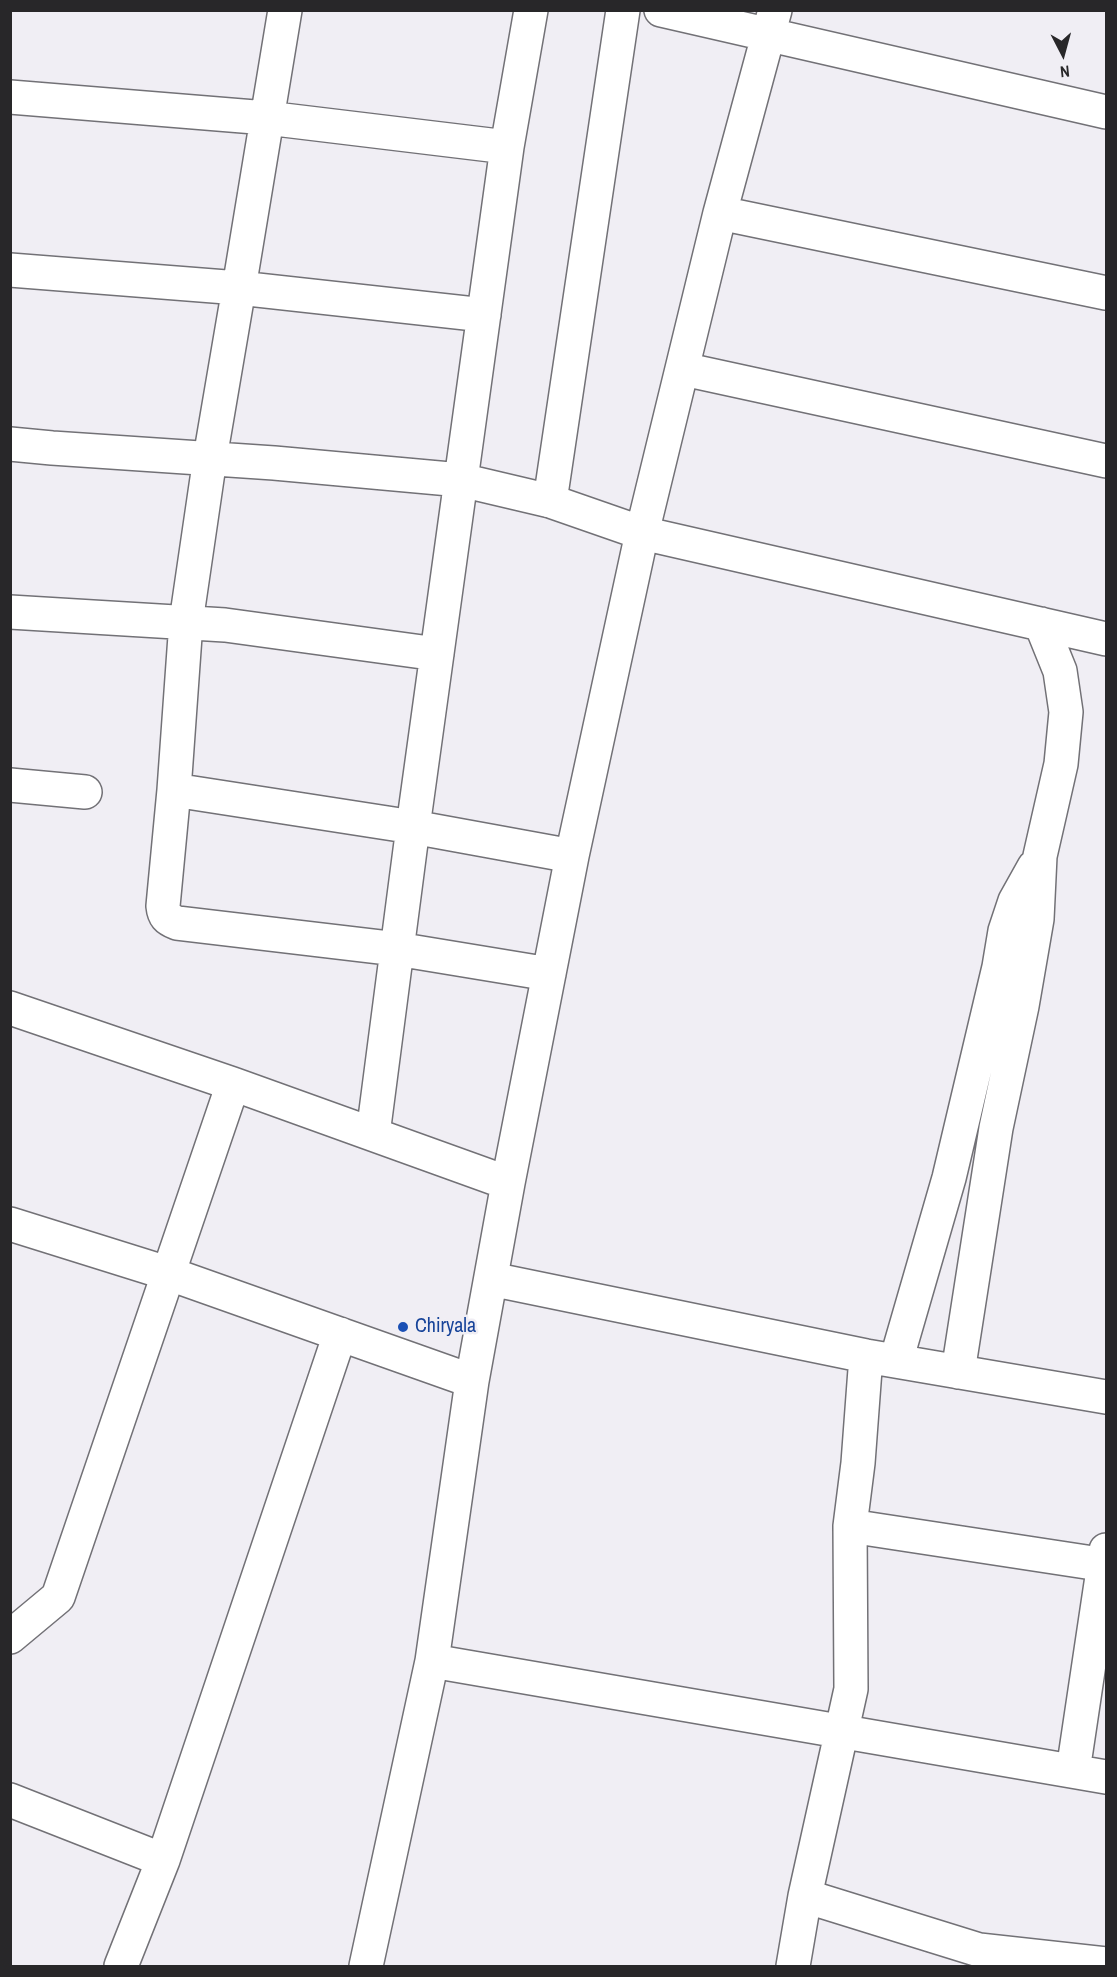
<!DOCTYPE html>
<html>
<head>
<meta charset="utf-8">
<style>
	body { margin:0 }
	#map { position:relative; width:1117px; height:1977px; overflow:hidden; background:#f0eef4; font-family:"Archivo Narrow",sans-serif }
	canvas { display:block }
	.frame { position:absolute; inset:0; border:12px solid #282729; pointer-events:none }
	.north { position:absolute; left:1033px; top:24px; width:60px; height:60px; -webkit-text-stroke:4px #f0eef4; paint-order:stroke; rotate:174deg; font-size:16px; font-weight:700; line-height:24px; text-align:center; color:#282729 }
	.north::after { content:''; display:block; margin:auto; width:21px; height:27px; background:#282729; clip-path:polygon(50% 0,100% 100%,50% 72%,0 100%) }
</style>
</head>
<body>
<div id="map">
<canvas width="1117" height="1977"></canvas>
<div class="frame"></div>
<div class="north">N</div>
</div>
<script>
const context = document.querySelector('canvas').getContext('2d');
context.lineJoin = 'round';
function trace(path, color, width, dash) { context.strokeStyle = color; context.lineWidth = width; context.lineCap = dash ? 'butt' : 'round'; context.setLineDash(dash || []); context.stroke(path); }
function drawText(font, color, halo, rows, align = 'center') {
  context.font = font + ' "Archivo Narrow",sans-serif'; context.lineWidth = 5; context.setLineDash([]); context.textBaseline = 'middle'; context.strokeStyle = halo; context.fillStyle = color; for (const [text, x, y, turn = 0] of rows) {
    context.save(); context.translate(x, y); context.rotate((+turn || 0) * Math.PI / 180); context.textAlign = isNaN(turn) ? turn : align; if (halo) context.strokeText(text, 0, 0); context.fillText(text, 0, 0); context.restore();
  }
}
const minor = new Path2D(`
	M661,10L1106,112
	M10,97L267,118L507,147
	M720,213L1106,293
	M10,270L239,288L285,10
	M484,315L239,288L210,458L186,622L174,790L413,827L572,856
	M683,369L1106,461
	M10,444L52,448L274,463L461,480L550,501L642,533L1106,639
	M550,501L623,10
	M10,612L225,625L437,654
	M10,785L85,792
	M174,790L163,906C164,916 167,919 177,923L397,949L549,974
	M10,1008L233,1084L508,1183
	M373,1134L413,827L507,147L531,10
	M10,1224L170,1274L472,1381
	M491,1279L866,1356L1106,1397
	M896,1361L949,1178L999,967L1005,931L1015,901L1034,867
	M958,1372L996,1128L1022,1006L1037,919L1040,856L1061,764L1066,712L1060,671L1041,624
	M850,1526L1106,1565
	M10,1637L58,1597L233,1084
	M432,1661L1106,1777
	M1073,1771L1106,1550
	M10,1800L163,1860
	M805,1896L979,1950L1106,1964
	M121,1966L163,1860L340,1334
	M366,1966L432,1661L472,1381L508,1183L572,856L642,533L720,213L775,10
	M793,1966L805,1896L851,1689L850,1526L858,1463L866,1356`);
trace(minor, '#727176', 36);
trace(minor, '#fff', 33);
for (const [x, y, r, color] of [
	[403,1327,6,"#1a4fb4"]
]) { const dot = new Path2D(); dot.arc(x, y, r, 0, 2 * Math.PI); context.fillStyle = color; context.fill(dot); trace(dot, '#f0eef4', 2); }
drawText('20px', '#164399', '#f0eef4', [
	["Chiryala",415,1327]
], 'left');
</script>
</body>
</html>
